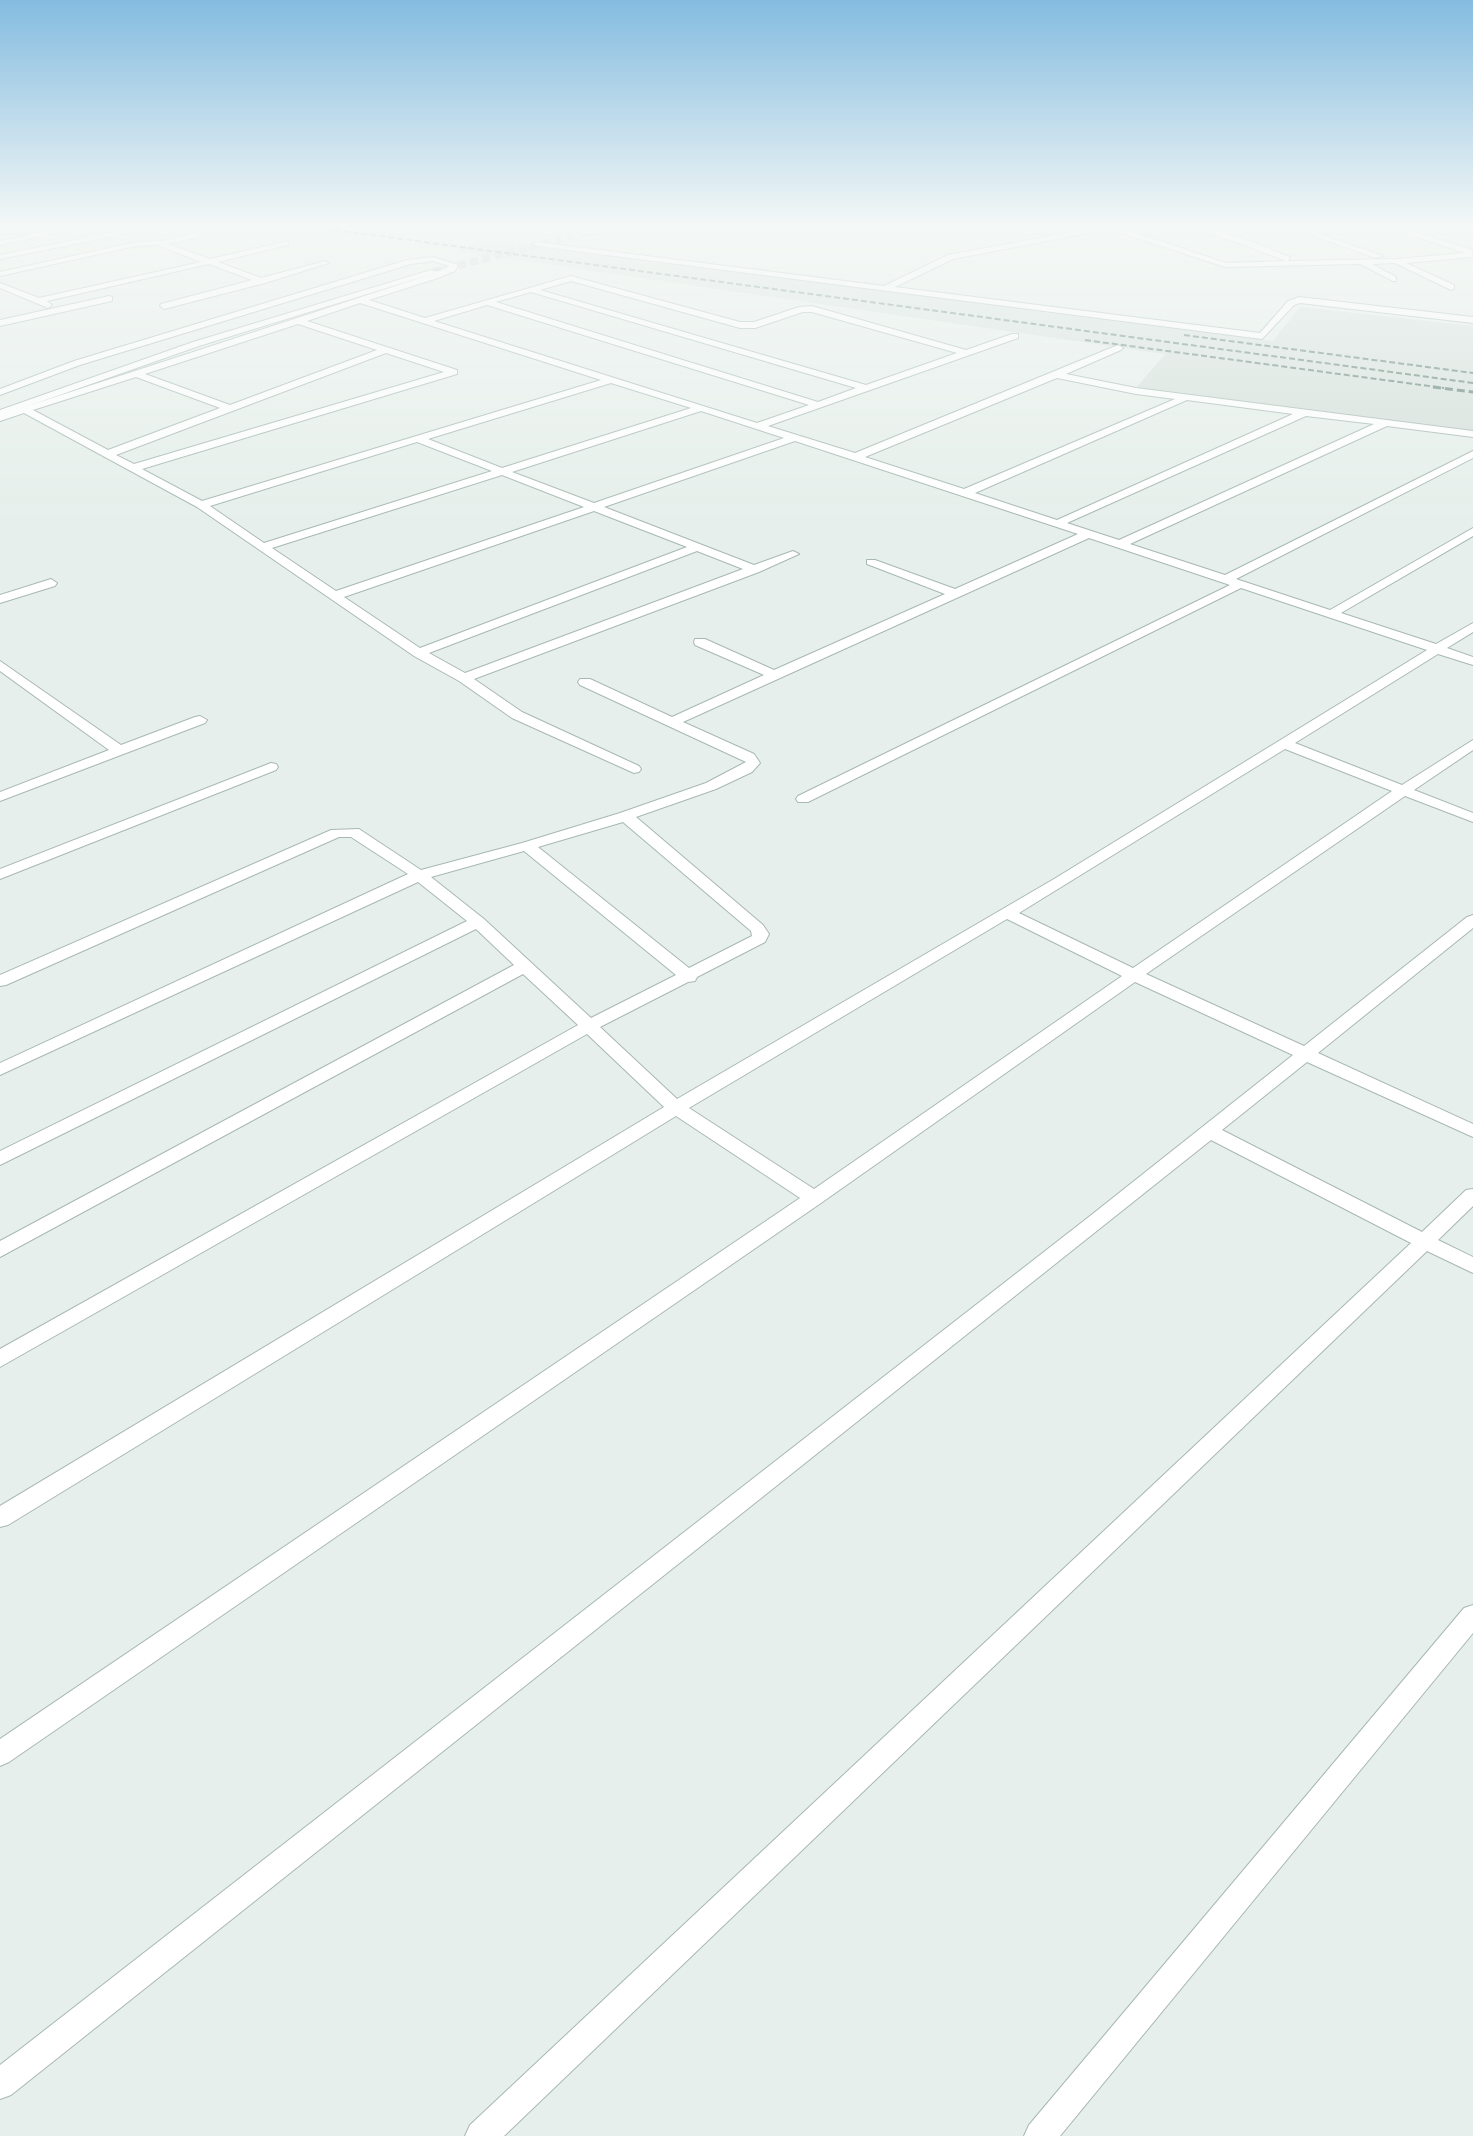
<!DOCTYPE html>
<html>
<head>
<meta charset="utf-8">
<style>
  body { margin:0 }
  canvas { display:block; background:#e6efeb }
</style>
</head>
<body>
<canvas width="1473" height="2136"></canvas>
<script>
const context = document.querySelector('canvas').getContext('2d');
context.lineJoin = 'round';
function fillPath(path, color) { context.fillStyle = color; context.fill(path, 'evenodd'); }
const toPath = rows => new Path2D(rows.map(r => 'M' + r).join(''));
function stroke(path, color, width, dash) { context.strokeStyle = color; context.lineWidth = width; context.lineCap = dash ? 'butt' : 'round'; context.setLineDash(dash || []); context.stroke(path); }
fillPath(toPath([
  [485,237,1040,312,1273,341,1300,307,1473,326,1473,435,1136,388,1165,354,455,251]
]), '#d4dfda');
stroke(toPath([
  [434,272,605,227]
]), '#bfccc8', 8, [8, 4.5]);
const minor = toPath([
  [17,224,16,226,0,229,0,225,17,224],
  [82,224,89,226,0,245,0,241,82,224],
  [562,224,590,230,647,224,678,224,590,234,563,230,562,224],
  [811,224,821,224,839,234,832,236,811,224],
  [1095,224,1113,225,1226,263,1286,261,1239,243,1178,224,1191,224,1245,239,1290,257,1288,261,1397,259,1465,253,1378,224,1391,224,1472,250,1473,257,1406,263,1454,285,1454,289,1451,290,1395,263,1372,264,1396,277,1396,281,1393,281,1360,264,1225,267,1109,229,953,259,895,287,1260,333,1288,301,1299,297,1473,317,1473,323,1300,303,1294,305,1262,339,537,246,533,244,537,242,884,286,948,255,1100,227,1095,224],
  [1279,224,1291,224,1383,256,1376,258,1279,224],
  [122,230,126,232,125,234,0,259,0,255,122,230],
  [199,232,202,232,202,236,168,244,210,259,288,241,288,245,218,262,261,278,325,261,329,263,265,283,164,309,160,306,161,304,252,280,209,264,47,301,52,305,48,308,0,288,0,283,39,298,201,262,157,245,136,246,0,276,0,272,136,242,161,241,199,232],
  [433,257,458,265,455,271,438,278,369,300,425,318,571,276,740,322,754,322,799,307,812,306,966,350,1012,334,1018,334,1018,338,768,426,855,453,1118,345,1123,348,1121,350,1066,374,1136,388,1473,431,1473,437,1387,426,1130,544,1225,575,1473,451,1473,458,1236,579,1330,610,1473,528,1473,536,1341,613,1436,644,1473,623,1473,632,1447,648,1473,657,1473,665,1438,654,1295,743,1402,785,1473,740,1473,750,1414,790,1473,813,1473,822,1405,796,1146,974,1304,1046,1467,917,1473,915,1473,928,1318,1053,1473,1124,1473,1137,1307,1062,1222,1130,1422,1232,1466,1190,1473,1189,1473,1206,1438,1240,1473,1257,1473,1273,1427,1251,504,2136,465,2136,470,2125,1411,1243,1211,1140,11,2095,0,2099,0,2065,1090,1216,1293,1055,1135,982,821,1203,9,1762,0,1766,0,1739,800,1198,676,1116,8,1525,0,1527,0,1506,664,1107,587,1034,0,1367,0,1349,578,1025,523,974,0,1257,0,1241,514,965,476,929,0,1165,0,1151,467,921,418,882,0,1075,0,1063,408,874,351,837,339,837,6,985,0,986,0,975,331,830,359,829,421,870,522,843,620,813,706,783,746,762,580,685,578,682,580,679,590,679,672,717,764,675,695,645,694,642,695,639,705,639,774,670,945,594,867,564,867,560,875,560,955,589,1078,534,795,441,604,507,754,565,793,551,799,554,759,572,474,679,522,712,639,766,641,769,639,772,634,773,512,718,459,681,414,656,197,507,24,413,0,421,0,415,432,274,449,266,433,261,411,264,80,365,0,395,0,389,74,361,407,260,433,257],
  [571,281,740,328,755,328,803,312,812,312,957,353,866,385,540,290,571,281],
  [531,292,856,388,818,402,496,302,531,292],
  [360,303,601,380,202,501,142,469,457,374,457,370,307,321,360,303],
  [487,305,809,405,757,423,434,321,487,305],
  [298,324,377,350,230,405,145,374,298,324],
  [386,353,444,372,134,464,116,455,386,353],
  [136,377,220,408,108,450,33,410,136,377],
  [1057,378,1136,394,1175,399,964,489,865,457,1057,378],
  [611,383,691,408,502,468,428,439,611,383],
  [1187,400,1293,414,1057,520,975,493,1187,400],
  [701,411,784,438,594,503,512,472,701,411],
  [1306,416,1374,424,1119,540,1067,523,1306,416],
  [417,442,492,471,264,543,210,506,417,442],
  [502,475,584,507,336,591,272,548,502,475],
  [594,511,687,547,420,648,344,597,594,511],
  [1089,538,1230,585,798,796,796,799,798,802,808,802,1241,588,1427,650,1054,879,677,1099,600,1027,688,982,695,981,697,977,765,942,769,934,763,925,636,817,716,789,752,772,760,763,754,754,683,722,1089,538],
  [697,551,743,569,465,673,429,653,697,551],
  [1285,749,1392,791,1133,968,1019,913,1285,749],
  [623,822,751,931,752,936,689,968,538,847,623,822],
  [524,851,676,975,591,1018,484,919,431,877,524,851],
  [1007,919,1122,976,814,1189,689,1108,1007,919],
  [109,296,112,297,112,301,0,326,0,320,109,296],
  [51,579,57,583,55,586,0,603,0,595,51,579],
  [0,661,121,745,195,717,200,716,207,720,205,723,0,801,0,792,109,750,0,671,0,661],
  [271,763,276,764,278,767,276,770,0,879,0,869,271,763],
  [1473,1605,1473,1633,1060,2136,1024,2136,1029,2125,1464,1608,1473,1605]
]);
const tertiary = toPath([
  [636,224,605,229,601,227,609,224,636,224],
  [431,270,438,272,199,346,0,416,0,410,193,342,431,270]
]);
stroke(minor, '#a8b8b2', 2);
stroke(tertiary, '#a8b8b2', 2);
fillPath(minor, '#fff');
fillPath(tertiary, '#fff');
stroke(toPath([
  [290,224,1473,383],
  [1184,335,1473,373],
  [1085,340,1444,388]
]), '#5f7d75', 2, [6, 3]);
stroke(toPath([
  [1433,387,1473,392]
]), '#5f7d75', 3, [8, 4]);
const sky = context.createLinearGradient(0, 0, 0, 523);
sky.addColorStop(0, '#84bce0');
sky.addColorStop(0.43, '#f4f8f6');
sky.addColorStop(1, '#f4f8f600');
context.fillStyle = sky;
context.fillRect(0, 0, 1473, 523);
</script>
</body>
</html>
